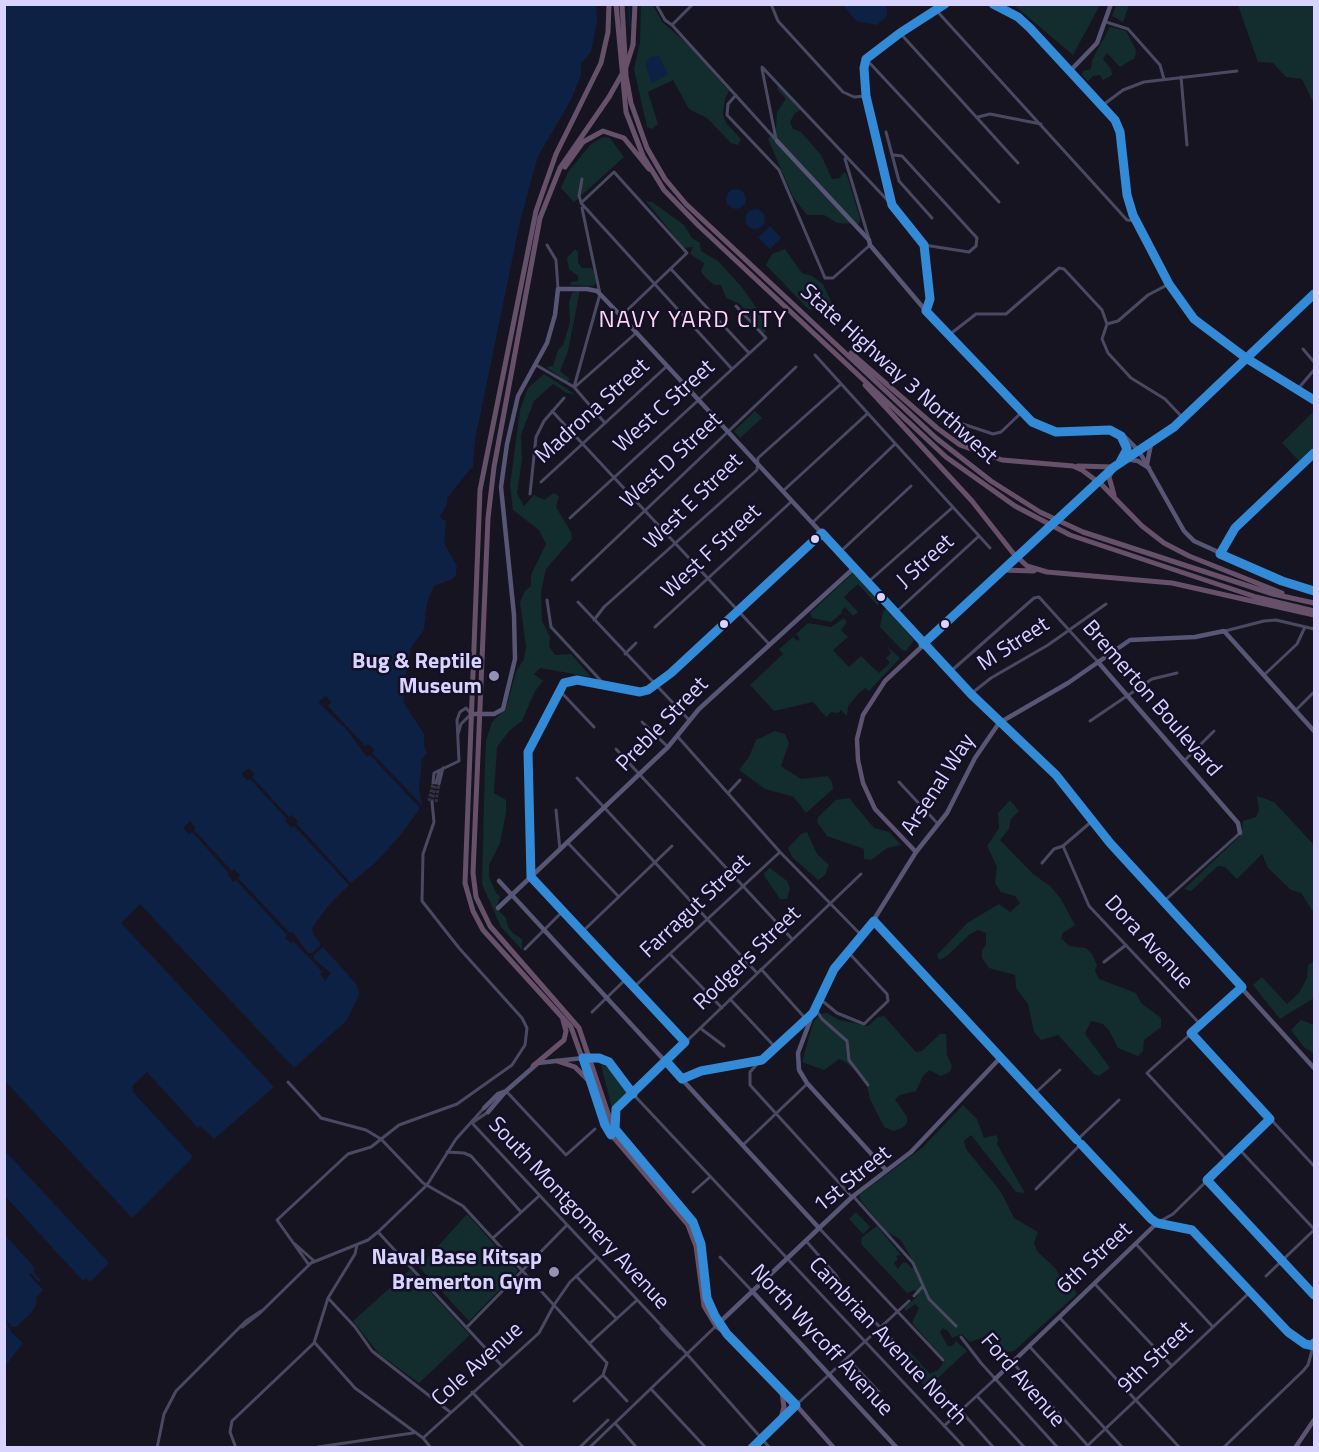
<!DOCTYPE html>
<html>
<head>
<meta charset="utf-8">
<style>
  body { margin:0 }
  #map { position:relative; width:1319px; height:1452px; overflow:hidden; background:#161421; font-family:"Titillium Web",sans-serif }
  canvas { display:block }
  .frame { position:absolute; inset:0; border:6px solid #d9d4ff; pointer-events:none }
</style>
</head>
<body>
<div id="map">
<canvas width="1319" height="1452"></canvas>
<div class="frame"></div>
</div>
<script>
const context = document.querySelector('canvas').getContext('2d');
context.lineJoin = 'round';
function fillPath(path, color) { context.fillStyle = color; context.fill(path, 'evenodd'); }
const toPath = rows => new Path2D(rows.map(r => 'M' + r).join(''));
function stroke(path, color, width, dash) { context.strokeStyle = color; context.lineWidth = width; context.lineCap = dash ? 'butt' : 'round'; context.setLineDash(dash || []); context.stroke(path); }
function drawText(font, color, halo, rows, align = 'center') {
  context.font = font + ' "Titillium Web",sans-serif'; context.lineWidth = 5; context.setLineDash([]); context.textBaseline = 'middle'; context.strokeStyle = halo; context.fillStyle = color; for (const [text, x, y, turn = 0] of rows) {
    context.save(); context.translate(x, y); context.rotate((+turn || 0) * Math.PI / 180); context.textAlign = isNaN(turn) ? turn : align; if (halo) context.strokeText(text, 0, 0); context.fillText(text, 0, 0); context.restore();
  }
}
fillPath(toPath([
  [641,5,653,5,662,22,689,45,729,91,725,99,723,114,726,123,741,139,738,145,731,143,707,118,689,109,673,80,648,92,658,124,652,129,647,127,634,69,640,42],
  [1014,5,1100,5,1073,55],
  [1116,5,1129,5,1123,22,1112,16],
  [1238,5,1314,5,1314,104,1302,79,1286,77,1273,63,1258,62],
  [1110,27,1126,31,1136,50,1135,58,1120,67,1107,53,1103,59,1111,69,1112,75,1103,80,1100,75,1093,76,1088,81,1082,75,1083,71,1091,69,1092,60],
  [779,84,801,110,795,113,790,122,793,129,801,132,821,155,832,179,840,178,844,172,847,175,860,218,859,224,837,223,824,215,807,215,793,197,768,139,776,128,777,112,786,99,778,90,777,86],
  [603,137,610,138,624,157,574,202,561,188,568,172,591,144],
  [646,201,652,202,684,225,692,238,700,243,701,251,718,261,741,286,760,313,766,332,763,333,740,304,726,298,721,285,714,285,705,277,701,272,704,263,690,254,693,247,684,248],
  [575,249,578,252,578,262,582,268,591,268,594,272,596,283,593,286,570,285,571,282,578,281,578,276,569,269,567,258],
  [785,249,802,273,812,276,823,284,834,308,827,314,817,306,811,310,806,307,766,265,772,254],
  [580,290,568,351,560,371,570,379,567,382,546,367,553,366,558,350,563,345,570,322,569,302,572,293],
  [544,374,575,394,567,393,553,384,534,401,521,435,522,459,517,493,524,506,534,495,544,500,554,493,559,496,556,507,571,532,572,539,546,569,541,592,542,621,550,637,549,646,555,655,571,654,591,677,540,668,534,674,543,681,535,691,522,721,510,730,497,747,494,793,506,800,506,813,500,843,489,865,489,877,496,893,500,896,496,908,506,918,508,927,513,933,522,939,522,950,501,927,482,884,485,765,486,741,492,722,506,708,516,672,524,659,526,646,520,602,525,591,531,586,531,575,546,544,539,530,513,510,510,485,520,410,528,388],
  [755,411,762,418,740,438,734,431],
  [1314,411,1314,447,1299,461,1282,443],
  [853,573,879,601,878,606,858,584,844,597,858,612,853,616,845,607,841,611,842,613,831,622,812,618,810,613],
  [886,609,914,640,906,651,902,650,880,627,883,611],
  [844,618,847,622,841,630,848,637,833,650,849,667,861,656,879,673,890,663,886,658,891,653,887,646,900,658,869,691,865,688,859,693,848,706,847,716,841,710,838,713,831,712,826,717,813,702,774,711,750,685,783,654,779,649,793,637,797,641,800,639,796,634,808,623,831,627],
  [775,731,785,734,789,743,781,766,801,779,828,776,832,782,833,789,806,813,794,797,765,789,739,770,749,757,756,740],
  [1257,796,1274,802,1314,845,1314,913,1301,893,1291,890,1268,868,1262,854,1237,879,1225,867,1218,866,1191,891,1184,889,1241,835,1243,821,1256,817,1259,810],
  [849,798,874,828,889,832,901,845,887,848,871,860,864,859,864,849,827,836,817,822,818,817,836,800],
  [1010,800,1019,811,1011,819,1009,829,1000,840,1033,874,1050,886,1061,899,1075,925,1063,933,1061,938,1069,946,1086,948,1092,954,1097,965,1095,971,1099,979,1136,993,1141,1003,1161,1018,1161,1027,1144,1040,1143,1051,1138,1056,1118,1048,1109,1030,1103,1024,1091,1021,1085,1034,1110,1068,1099,1076,1094,1074,1058,1035,1041,1040,1034,1032,1028,1004,1016,988,1015,975,989,968,982,958,982,950,986,944,986,933,978,930,970,934,947,956,939,960,937,955,967,923,999,904,1010,912,1020,903,1015,896,1001,892,995,883,997,867,987,846,999,828,998,813],
  [807,832,817,854,829,865,825,875,818,880,792,857,788,848,801,834],
  [770,868,787,881,790,888,787,899,780,899,765,877,764,873],
  [1314,961,1314,998,1280,1019,1253,985,1262,977,1287,1004,1299,993,1307,978,1308,965],
  [827,1013,839,1020,868,1026,878,1017,884,1016,916,1052,922,1051,940,1034,946,1034,947,1055,952,1066,950,1072,941,1076,929,1070,923,1076,916,1091,900,1095,895,1099,907,1117,907,1123,902,1128,893,1131,884,1127,870,1099,865,1078,844,1061,839,1059,824,1070,802,1062,813,1023,820,1014],
  [1301,1020,1314,1025,1314,1054,1304,1047,1291,1030],
  [601,1065,607,1067,629,1093,613,1112],
  [963,1105,977,1119,984,1138,996,1135,998,1138,997,1144,1025,1193,1016,1192,971,1135,964,1141,966,1149,1001,1192,1014,1218,1038,1232,1034,1243,1037,1251,1056,1269,1067,1289,1074,1289,1077,1294,1014,1351,1006,1352,987,1336,970,1342,962,1334,952,1338,948,1331,943,1328,940,1332,948,1346,952,1346,956,1341,967,1351,938,1378,948,1394,936,1391,931,1381,923,1385,921,1380,924,1375,920,1371,914,1372,911,1369,915,1364,912,1360,902,1359,896,1350,898,1348,904,1353,910,1352,930,1374,938,1370,945,1360,912,1323,919,1308,915,1304,906,1311,904,1308,918,1296,915,1290,907,1293,861,1244,862,1237,877,1226,901,1255,896,1256,898,1259,894,1263,898,1269,903,1262,907,1263,911,1268,916,1266,900,1239,887,1232,861,1201,859,1195,922,1148],
  [856,1212,870,1227,863,1234,849,1219],
  [467,1214,518,1271,469,1321,419,1267],
  [410,1270,470,1335,419,1383,379,1354,353,1321]
]), '#132c2d');
fillPath(toPath([
  [5,5,599,5,598,32,588,70,534,172,521,218,475,441,473,468,456,488,440,517,446,521,444,543,457,566,456,576,445,585,433,620,417,646,409,702,430,738,422,804,429,812,316,930,365,990,348,1020,352,1024,130,1232,124,1226,117,1233,5,1113],
  [843,5,886,5,887,16,877,25,856,21],
  [659,56,668,74,652,83,645,64,650,57],
  '726 199a10 10 0 1 1 20 0a10 10 0 1 1-20 0Z',
  '745 219a10 10 0 1 1 20 0a10 10 0 1 1-20 0Z',
  [770,226,781,238,770,249,758,237],
  [5,1151,109,1263,90,1282,86,1278,83,1281,5,1196],
  [5,1210,66,1275,43,1297,26,1333,31,1345,5,1373]
]), '#0d2144');
fillPath(toPath([
  [596,5,601,5,600,27,593,59,589,63,589,72,542,160,528,197,475,469,473,467,475,441,521,218,538,156,571,100,581,75,581,64,591,52,597,21],
  [471,468,473,469,455,493,444,516,448,520,443,520,440,517,447,505,447,498],
  [458,564,457,580,446,588,440,603,435,637,419,650,411,700,431,730,430,766,423,803,430,815,426,816,416,837,348,899,320,930,368,989,367,1005,349,1021,352,1024,130,1232,124,1226,117,1233,5,1113,5,1081,132,1218,193,1157,132,1091,134,1089,132,1086,147,1072,198,1128,201,1126,214,1139,274,1087,121,923,140,904,294,1068,347,1020,359,995,357,985,323,947,314,955,314,959,331,973,325,981,320,974,322,972,313,962,294,942,291,943,285,938,287,935,236,880,233,882,228,875,229,873,192,832,189,834,183,828,190,821,196,828,194,830,232,871,234,869,240,875,238,878,290,933,293,932,308,953,312,953,321,944,314,936,312,928,328,906,349,885,294,826,291,828,285,821,287,819,250,779,247,780,241,774,249,768,254,774,252,777,289,817,292,815,298,821,296,823,351,883,378,860,403,832,420,808,370,755,367,757,347,730,318,702,326,696,331,702,328,706,365,746,368,744,375,750,372,753,422,805,419,789,422,759,427,753,424,746,424,734,404,703,403,688,411,647,424,630,427,603,434,586,455,578],
  [5,1210,66,1275,46,1299,42,1312,30,1332,32,1348,5,1376,5,1366,23,1343,11,1332,5,1319,12,1327,16,1327,31,1313,36,1305,36,1298,43,1290,29,1275,31,1273,39,1282,41,1281,33,1271,35,1268,5,1235],
  [5,1426,19,1441,23,1448,14,1447,5,1435]
]), '#161421');
stroke(toPath([
  [629,4,630,26]
]), '#0d2144', 1.5);
stroke(toPath([
  [429,801,433,783],
  [432,802,436,783],
  [436,802,439,784]
]), '#333142', 3, [3, 1.5]);
stroke(toPath([
  [656,4,665,20,672,25,777,141],
  [771,4,778,21,843,92,854,97,866,96],
  [936,10,1127,220,1136,221],
  [1106,22,1128,29,1160,65,1164,79],
  [672,25,693,4],
  [900,33,1018,163],
  [866,59,999,202],
  [762,67,890,203],
  [762,69,776,139],
  [1181,77,1187,145],
  [736,95,728,104,727,115,779,170,825,278,833,278,870,245],
  [1103,105,1123,90,1144,82,1237,71],
  [978,117,990,114,1041,124],
  [886,132,899,181,932,218],
  [894,155,902,156,977,238,976,246,969,252,924,245],
  [845,159,869,239],
  [581,202,579,196,582,179],
  [581,203,614,172,687,253,621,316],
  [581,203,732,369],
  [547,245,556,260,558,289],
  [671,269,749,353],
  [1169,284,1148,295,1118,321,1107,324,1102,339,1108,353,1131,378,1165,399,1183,418],
  [949,335,976,314,1006,314,1059,268,1064,269,1102,310,1107,324],
  [1303,349,1314,362],
  [815,355,990,548],
  [536,365,574,387,605,423],
  [576,386,636,333],
  [574,387,600,294,582,208],
  [1297,390,1314,370],
  [552,411,770,645],
  [960,423,993,434,1001,432,1021,413],
  [541,482,667,366],
  [783,491,867,414],
  [530,494,536,437,544,421,564,398],
  [570,518,766,338,736,306],
  [812,523,895,444],
  [840,552,911,486],
  [572,580,796,367],
  [867,583,953,507],
  [547,600,551,627,604,684],
  [578,602,690,721],
  [895,613,979,536],
  [594,620,604,607,757,470,758,458,841,384],
  [655,627,792,501],
  [1225,631,1264,621,1276,620,1314,629],
  [625,654,636,643],
  [950,672,1034,598,1039,597,1098,662],
  [1264,675,1297,644,1305,627],
  [559,690,594,727],
  [972,693,991,678,1048,645,1106,604],
  [1296,710,1314,692],
  [1090,721,1152,679,1177,673],
  [642,722,668,747],
  [678,737,780,852,863,937],
  [616,749,792,939],
  [1184,761,1214,731],
  [577,778,757,973],
  [899,782,938,824],
  [433,783,434,773,459,761,457,720,460,712,466,708,471,714,461,724,458,734],
  [436,783,439,772],
  [439,784,443,768],
  [728,793,740,780],
  [556,810,560,850],
  [567,842,619,897],
  [1063,846,1089,906,1201,1025],
  [1042,863,1054,849,1063,846,1091,822],
  [1163,902,1240,833],
  [582,932,672,846],
  [525,949,563,911],
  [670,954,722,1008],
  [1104,962,1126,945],
  [761,969,805,1018],
  [635,986,780,852],
  [730,999,775,1047],
  [820,999,837,1013,864,1024,888,1001,887,994,849,953],
  [815,1008,822,1019,847,1041,849,1060,868,1085],
  [592,1012,627,978],
  [700,1028,724,1046],
  [1191,1033,1314,1166],
  [685,1042,531,877,528,752,564,683,577,680,640,692,648,690,671,673,822,533],
  [761,1060,750,1072,750,1085,852,1197],
  [666,1061,861,874],
  [288,1082,321,1118,366,1130,381,1139,423,1183,463,1206,607,1363,603,1375,627,1401],
  [506,1091,566,1155,595,1129],
  [633,1094,965,1448],
  [1034,1094,1060,1070],
  [472,1123,671,1336,770,1448],
  [472,1123,488,1112],
  [1077,1140,1119,1100],
  [743,1145,807,1084],
  [1240,1150,1314,1229],
  [447,1152,464,1153,471,1156,521,1212],
  [1228,1161,1147,1073,1242,988],
  [1207,1180,1314,1295],
  [1036,1189,1081,1144],
  [693,1192,710,1177],
  [853,1196,913,1263,929,1299,956,1326],
  [1157,1223,1173,1214,1270,1119],
  [819,1228,943,1360],
  [378,1232,502,1366],
  [493,1238,539,1196],
  [806,1241,836,1275,845,1291,903,1351],
  [295,1244,314,1261],
  [1136,1244,1213,1327],
  [720,1257,752,1291],
  [309,1265,277,1220,348,1154,371,1147,399,1125,457,1104,512,1065,525,1045,527,1028,522,1018,459,948,422,901,423,854,434,822,432,802],
  [576,1276,616,1318],
  [1266,1276,1314,1230],
  [1094,1283,1171,1365],
  [914,1296,923,1286],
  [328,1298,355,1327,372,1351,450,1412],
  [1060,1318,1180,1448],
  [468,1326,566,1226],
  [242,1327,260,1313,311,1263,368,1240,378,1232,427,1185,456,1139,484,1108],
  [661,1328,680,1348],
  [961,1337,981,1363,1058,1448],
  [315,1343,355,1388,423,1438,431,1448],
  [590,1343,636,1301],
  [1029,1346,1123,1448],
  [847,1358,879,1392],
  [1013,1363,1090,1448],
  [652,1390,706,1448],
  [472,1392,524,1448],
  [977,1396,1025,1448],
  [574,1401,603,1375],
  [796,1405,909,1301],
  [961,1411,994,1448],
  [615,1423,637,1448],
  [944,1426,995,1379],
  [423,1438,539,1333,554,1305,570,1282,596,1258],
  [318,1447,413,1433],
  [157,1448,164,1414,176,1391,246,1321,261,1311],
  [236,1448,230,1432,232,1421,314,1343,328,1298,355,1254,357,1245],
  [579,1448,608,1420],
  [589,1448,716,1326],
  [1085,1448,1249,1293],
  [1223,1448,1303,1371,1308,1365,1314,1343]
]), '#4a4962', 3);
stroke(toPath([
  [992,4,1018,17,1030,28,1115,120,1120,132,1127,195,1133,215,1169,284,1194,319,1246,358,1314,400],
  [1071,70,1097,43,1111,4],
  [777,141,869,240,870,245,926,311,1021,413,1043,429,1056,432,1110,430,1123,435,1139,451,1184,531,1194,541,1282,581,1314,591],
  [926,311,930,299,924,245,892,205,866,96,864,68,866,59,900,33,946,4],
  [1246,358,1314,294],
  [1220,554,1235,528,1314,453],
  [1098,662,1238,823,1240,833],
  [471,714,494,714,503,709,515,659,514,615,501,487,507,444,518,396,547,343,555,315,558,289,587,289,597,291,621,316,950,672,1056,775,1110,843,1314,1068],
  [499,881,819,1228],
  [498,908,668,747,699,709,854,568],
  [874,921,1151,1219,1157,1223,1192,1230,1288,1332,1305,1344,1314,1346],
  [682,1079,701,1071,762,1060,812,1014],
  [484,1108,498,1094,506,1091],
  [488,1112,506,1091,538,1063,583,1058,605,1059,633,1094,666,1061],
  [886,1170,807,1083,799,1070,798,1053,813,1013,834,969,863,937,916,852,947,813,975,758,999,723,1068,683,1130,640,1195,637,1224,631,1314,731],
  [752,1291,897,1448],
  [720,1322,852,1197,911,1152,1001,1057],
  [995,1379,1157,1223]
]), '#575674', 4.5);
stroke(toPath([
  [1110,430,1126,442,1127,449,1121,461],
  [1126,459,1138,461,1149,468],
  [1147,464,1151,444],
  [1068,510,1114,467,1174,427,1246,358],
  [916,852,875,809,863,783,858,760,857,739,863,715,885,681,1040,536],
  [796,1405,834,1448],
  [1295,1448,1314,1420]
]), '#5e5373', 4.5);
stroke(toPath([
  [609,4,608,32,601,63,556,154,536,211,480,490,465,883,473,911,483,930,571,1027,608,1131,688,1225,696,1246,704,1306,716,1326,727,1334],
  [616,4,626,112,643,156,664,190,699,226,946,457,1015,506,1070,535,1256,597,1314,611],
  [622,4,626,76,631,103,647,148,665,179,686,204,936,438,991,481,1040,512,1083,532,1273,594,1314,603],
  [633,45,635,4],
  [609,97,560,168,540,218,494,467,488,518,473,873,476,897,490,926,579,1028,612,1125,693,1222,701,1244,707,1298,715,1316,727,1334,796,1405,751,1448],
  [565,167,583,142,603,131,624,138,649,169],
  [851,353,937,428,960,445,1002,460,1073,466,1082,470,1102,485,1142,526,1164,543,1189,556,1282,593],
  [865,385,972,501,1013,553,1027,566,1047,572,1172,583,1314,615],
  [1078,466,1114,467,1109,477,1114,495],
  [1003,570,1034,571],
  [557,1061,575,1067,588,1080],
  [533,1066,564,1040,566,1031,563,1020],
  [615,1128,616,1109,633,1094],
  [781,1418,784,1407,782,1393]
]), '#67516a', 5);
stroke(toPath([
  [1040,536,1068,510]
]), '#5e5373', 4.5);
stroke(toPath([
  [609,97,626,67,633,45]
]), '#67516a', 5);
stroke(toPath([
  [945,4,900,33,866,59,864,68,866,96,892,205,924,245,930,299,926,311,1032,422,1056,432,1110,430,1121,436,1127,449,1119,464],
  [993,4,1018,17,1030,28,1115,120,1120,132,1127,195,1133,215,1169,284,1194,319,1246,358,1314,400],
  [1314,453,1235,528,1220,554,1282,581,1314,591],
  [923,644,1114,467,1174,427,1314,294],
  [666,1061,682,1079,701,1071,762,1060,813,1013,834,969,874,921,1077,1140],
  [611,1135,605,1125,583,1058,599,1058,609,1062,633,1094],
  [1081,1144,1151,1219,1157,1223,1192,1230,1288,1332,1305,1344,1314,1346,1314,1343],
  [752,1448,796,1405,727,1334,715,1316,707,1298,701,1244,693,1222,615,1129,616,1109,685,1042,531,877,528,752,564,683,577,680,640,692,648,690,671,673,822,533,971,694,1056,775,1110,843,1242,987,1191,1033,1270,1119,1207,1180,1314,1295]
]), '#338bd7', 9);
for (const [x, y, r, color] of [
  [815,539,5,"#d9d4ff"],
  [881,597,5,"#d9d4ff"],
  [724,624,5,"#d9d4ff"],
  [945,624,5,"#d9d4ff"],
  [494,676,6,"#9591b1"],
  [554,1272,6,"#9591b1"]
]) { const dot = new Path2D(); dot.arc(x, y, r, 0, 2 * Math.PI); context.fillStyle = color; context.fill(dot); stroke(dot, '#130f26', 2); }
drawText('22px', '#d9d4ff', '#130f26', [
  ["State Highway 3 Northwest",898,375,42],
  ["West C Street",665,407,-42],
  ["Madrona Street",593,412,-42],
  ["West D Street",672,461,-43],
  ["West E Street",694,502,-44],
  ["West F Street",712,552,-43],
  ["J Street",926,562,-42],
  ["M Street",1014,645,-33],
  ["Bremerton Boulevard",1151,699,49],
  ["Preble Street",663,725,-46],
  ["Arsenal Way",939,785,-57],
  ["Farragut Street",696,907,-43],
  ["Dora Avenue",1148,943,47],
  ["Rodgers Street",748,959,-44],
  ["1st Street",853,1180,-39],
  ["South Montgomery Avenue",578,1214,47],
  ["6th Street",1095,1259,-43],
  ["North Wycoff Avenue",821,1341,47],
  ["Cambrian Avenue North",887,1342,47],
  ["9th Street",1156,1358,-43],
  ["Cole Avenue",478,1365,-42],
  ["Ford Avenue",1022,1381,49]
]);
drawText('bold 22px', '#d9d4ff', '#130f26', [
  ["Bug & Reptile",482,663],
  ["Museum",482,688],
  ["Naval Base Kitsap",542,1259],
  ["Bremerton Gym",542,1284]
], 'right');
context.letterSpacing = '1.5px';
drawText('24px', '#ffd6f0', '#130f26', [
  ["NAVY YARD CITY",693,321]
]);
context.letterSpacing = '0px';
</script>
</body>
</html>
